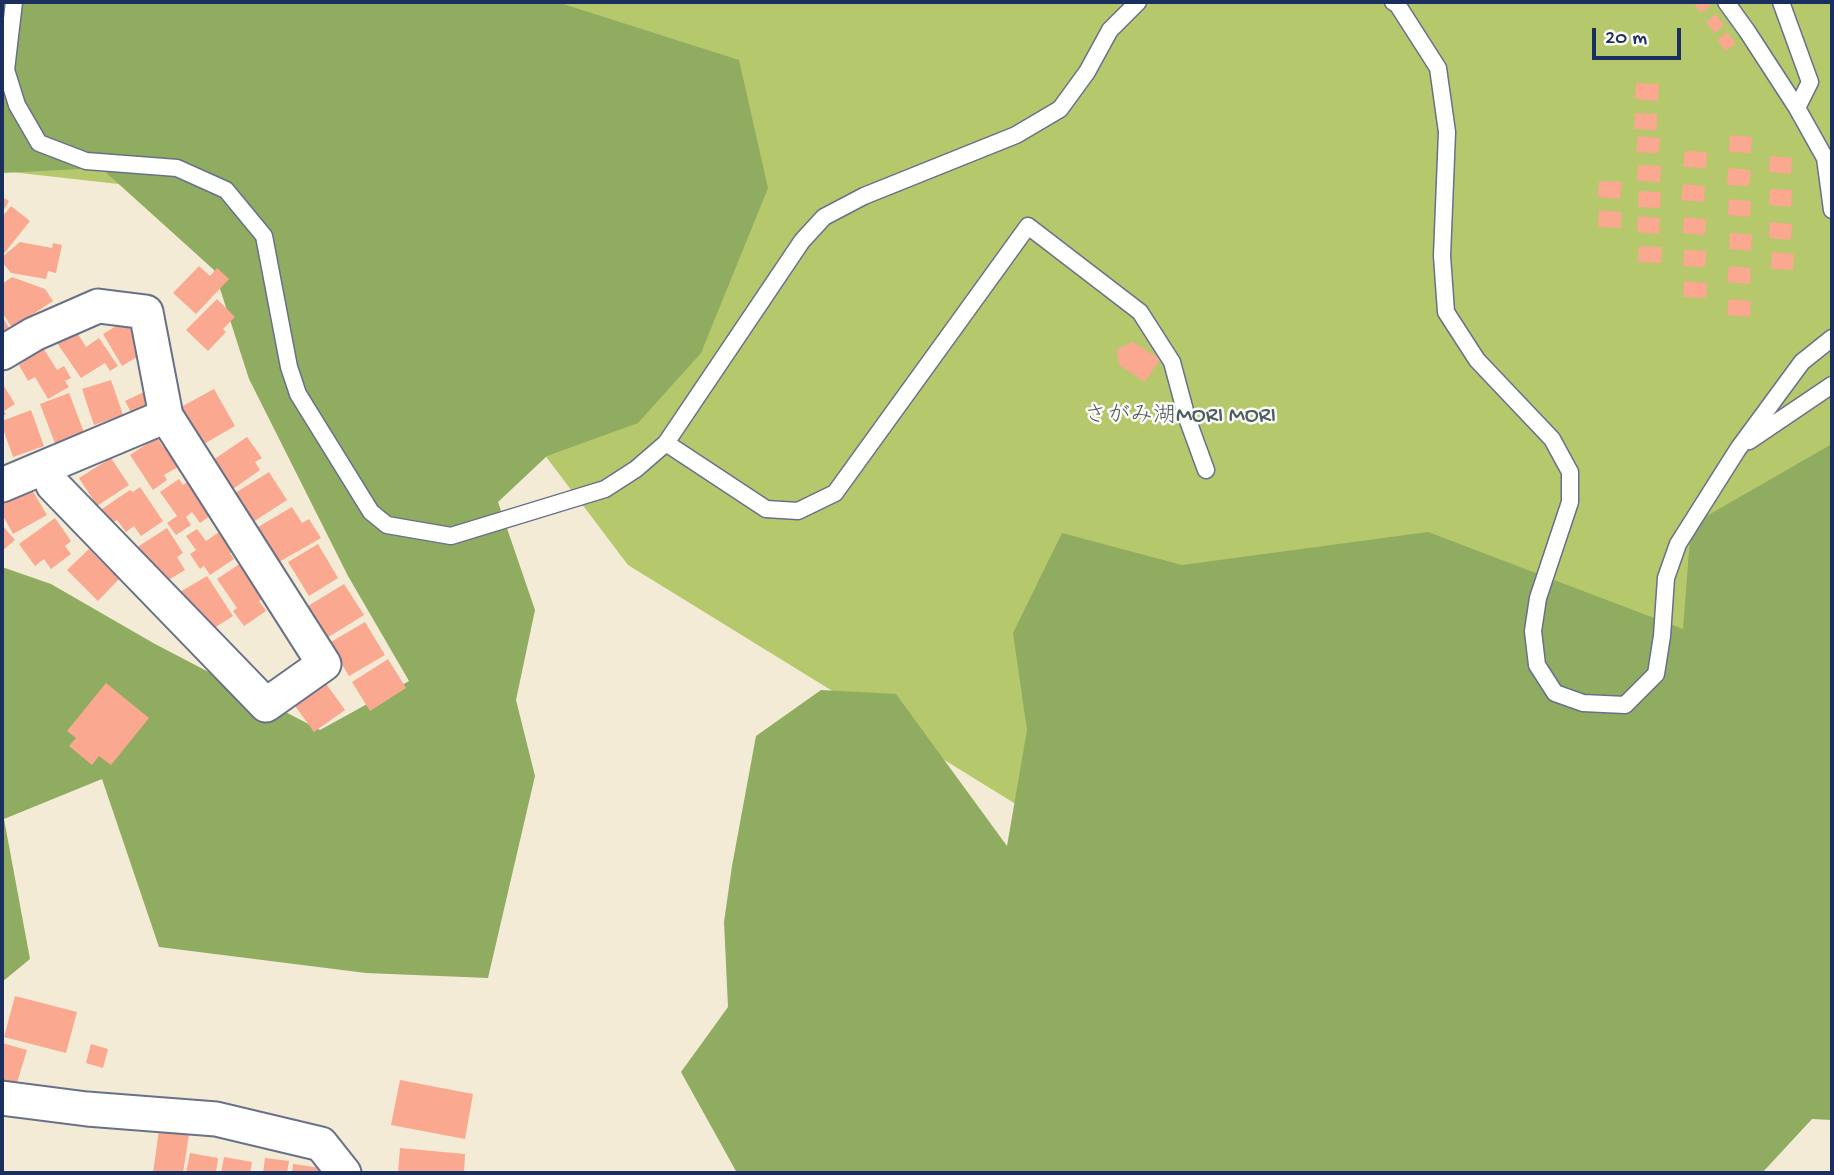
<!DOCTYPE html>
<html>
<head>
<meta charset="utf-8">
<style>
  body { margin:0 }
  #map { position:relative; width:1834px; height:1175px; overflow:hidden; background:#f4ebd6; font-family:"Gochi Hand",sans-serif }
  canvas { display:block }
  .frame { position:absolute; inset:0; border:4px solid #1b2f5e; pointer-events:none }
  .scale { position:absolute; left:1592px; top:28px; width:89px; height:32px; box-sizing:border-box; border:4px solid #1b2f5e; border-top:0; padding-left:9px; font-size:21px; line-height:24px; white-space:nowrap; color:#1b2f5e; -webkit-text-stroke:5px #fdfcf7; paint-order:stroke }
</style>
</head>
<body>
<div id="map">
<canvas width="1834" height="1175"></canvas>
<div class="frame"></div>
<div class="scale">20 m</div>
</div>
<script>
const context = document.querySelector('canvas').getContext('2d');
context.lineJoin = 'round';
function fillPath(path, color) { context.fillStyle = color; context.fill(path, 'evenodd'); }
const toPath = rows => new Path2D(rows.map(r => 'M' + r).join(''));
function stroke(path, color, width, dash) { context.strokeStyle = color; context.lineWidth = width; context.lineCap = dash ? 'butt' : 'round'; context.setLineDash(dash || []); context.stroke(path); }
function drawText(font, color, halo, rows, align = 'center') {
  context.font = font + ' "Gochi Hand","Klee One",sans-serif'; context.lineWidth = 5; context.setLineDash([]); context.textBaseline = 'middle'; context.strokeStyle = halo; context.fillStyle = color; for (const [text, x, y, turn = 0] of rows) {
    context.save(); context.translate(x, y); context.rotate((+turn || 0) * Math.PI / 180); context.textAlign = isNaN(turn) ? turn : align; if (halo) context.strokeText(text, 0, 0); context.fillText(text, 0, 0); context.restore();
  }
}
fillPath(toPath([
  [2,2,1832,2,1832,773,1079,843,628,565,360,211,2,171]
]), '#b5c86c');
fillPath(toPath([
  [2,2,557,2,739,60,768,188,701,353,638,423,547,456,498,502,535,610,516,700,535,776,488,978,366,973,159,947,102,779,4,819,30,959,2,982,2,567,51,584,155,644,320,730,409,681,348,576,249,379,214,270,101,168,2,173],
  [1832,444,1832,1120,1812,1119,1762,1173,737,1173,681,1072,728,1007,724,922,732,866,756,736,821,690,896,694,1007,846,1027,730,1013,633,1062,533,1182,565,1428,532,1683,629,1691,525]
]), '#90ac60');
fillPath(toPath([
  [1693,2,1708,2,1711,5,1701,13],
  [1716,14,1724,25,1715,33,1706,22],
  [1727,32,1736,43,1726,51,1717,40],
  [1636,83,1659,84,1658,101,1635,99],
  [1635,113,1657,114,1657,130,1634,129],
  [1730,135,1752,137,1751,153,1729,152],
  [1638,136,1660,138,1659,153,1636,152],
  [1685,151,1707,152,1706,168,1683,167],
  [1770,156,1792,158,1791,174,1769,172],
  [1638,165,1661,166,1660,182,1637,181],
  [1728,168,1751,170,1749,186,1727,185],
  [1599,181,1622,182,1620,199,1598,197],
  [1683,184,1705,186,1704,202,1681,200],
  [1770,189,1792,190,1791,207,1769,205],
  [1639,191,1661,192,1660,208,1638,207],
  [2,197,9,201,2,213],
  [1729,199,1751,201,1750,217,1728,215],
  [11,206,30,221,2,256,2,217],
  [1599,210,1621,212,1621,228,1598,227],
  [1638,216,1660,218,1659,234,1637,232],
  [1684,217,1706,219,1705,235,1683,233],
  [1770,222,1792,224,1791,240,1769,238],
  [1730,233,1752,234,1751,251,1729,249],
  [20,242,52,248,53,243,62,245,56,273,48,271,46,279,11,273,2,262,2,257],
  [1639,246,1662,247,1661,263,1638,262],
  [1684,250,1707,251,1705,267,1683,266],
  [1772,252,1794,254,1793,270,1771,269],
  [199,266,210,276,217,268,229,279,196,314,173,293],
  [1729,266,1751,268,1750,284,1727,282],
  [12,277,45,289,53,301,12,328,2,312,2,284],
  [1684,281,1707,283,1706,298,1683,297],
  [217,299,235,317,223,329,226,332,208,351,186,330],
  [1729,299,1751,301,1750,317,1727,315],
  [2,316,11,331,2,337],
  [128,319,147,351,122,366,103,334],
  [76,331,86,347,99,338,118,366,110,371,105,363,81,378,57,343],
  [1133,342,1160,359,1145,382,1119,365,1117,349],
  [42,346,57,370,64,366,71,378,65,381,69,387,48,399,35,377,28,381,19,365,25,361,22,357],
  [111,380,123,415,94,425,82,389],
  [2,383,15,404,4,411,6,414,2,417],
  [214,389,235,426,202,445,181,407],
  [146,391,155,409,134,418,125,401],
  [69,393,85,435,56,446,40,404],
  [31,410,44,446,13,457,2,426,2,421],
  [157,437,163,447,170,442,179,455,173,459,178,467,164,475,167,480,153,490,130,455],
  [247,437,262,458,255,462,260,470,233,489,213,460],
  [111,458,129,485,97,506,79,478],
  [269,472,287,500,253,522,235,493],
  [179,479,183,485,190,480,213,514,200,523,192,512,186,517,191,525,176,535,167,523,177,516,160,492],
  [140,487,163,521,141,536,134,526,126,532,117,520,109,525,99,511,130,490,133,492],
  [32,490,47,515,13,534,2,514,2,501],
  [292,507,302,523,309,519,321,538,279,562,258,527],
  [55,518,71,541,65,546,71,554,51,569,44,559,35,566,19,544],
  [2,525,15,540,2,551],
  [167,528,183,553,177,557,185,570,160,585,136,548],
  [197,529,206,541,222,530,235,549,230,553,234,559,210,575,204,566,200,569,190,554,196,550,186,536],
  [318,544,338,578,309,596,288,562],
  [89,549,119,579,98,601,67,570],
  [241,563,265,597,259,601,266,611,244,626,233,611,237,608,217,579],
  [207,576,233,616,211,630,198,609,193,612,180,592],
  [344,584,364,615,327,638,308,606],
  [365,622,385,655,349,676,329,643],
  [388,659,406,688,370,711,352,682],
  [324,681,345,710,314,732,293,703],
  [106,683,149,718,111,765,99,756,92,765,69,746,76,738,67,731],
  [15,996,77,1012,66,1053,4,1037],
  [2,1043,27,1050,15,1089,2,1086],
  [91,1044,108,1049,103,1068,86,1063],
  [400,1080,473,1094,465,1139,391,1125],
  [159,1130,189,1134,183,1173,153,1173],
  [400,1148,465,1154,464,1173,398,1173],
  [190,1153,218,1158,216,1173,186,1173],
  [224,1157,252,1162,250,1173,221,1173],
  [265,1158,289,1161,287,1173,263,1173],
  [293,1164,321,1168,320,1173,292,1173]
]), '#faa88f');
const service = toPath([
  [14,2,6,70,17,105,39,143,86,161,177,168,226,190,264,236,289,367,298,394,371,512,387,525,451,536,605,489,636,469,666,443,802,241,824,217,864,196,1016,135,1060,109,1087,72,1110,30,1138,2],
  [1393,2,1397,4,1438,68,1447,132,1442,256,1446,312,1477,360,1552,439,1570,472,1570,502,1538,598,1533,631,1537,665,1555,693,1583,703,1625,705,1656,674,1662,636,1666,578,1678,544,1738,449,1802,362,1832,338],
  [1726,2,1747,31,1797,108,1825,158,1832,210],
  [1781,2,1810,82,1797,108],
  [1749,441,1832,385],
  [666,443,766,509,798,511,835,493,1028,226,1140,312,1172,362,1187,418,1206,470]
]);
const minor = toPath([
  [2,353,34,334,98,306,146,312,166,416,324,664,266,705,53,485,46,467],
  [2,485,166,416],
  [2,1098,87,1109,216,1119,321,1144,344,1173]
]);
stroke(service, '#677188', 19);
stroke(minor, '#677188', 37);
stroke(service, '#fff', 16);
stroke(minor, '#fff', 33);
drawText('23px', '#495d62', '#fdfcf7', [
  ["さがみ湖MORI MORI",1180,417]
]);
</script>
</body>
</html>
